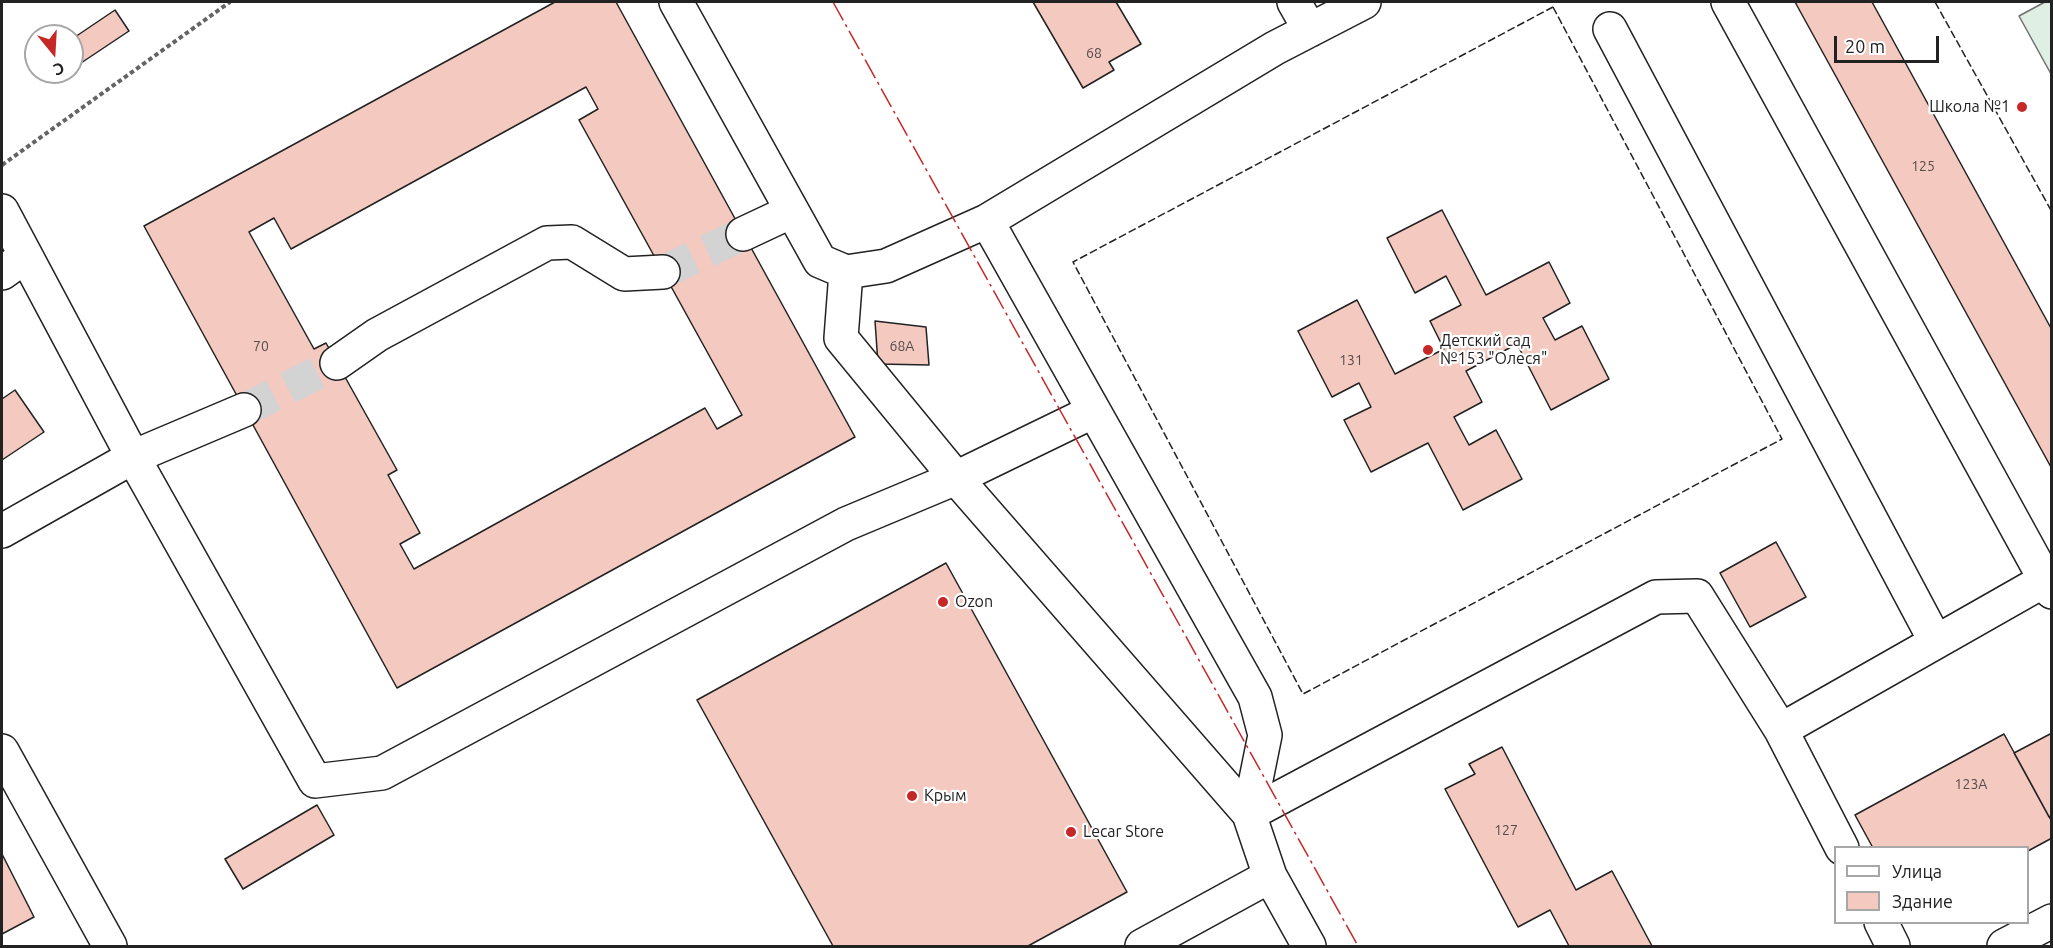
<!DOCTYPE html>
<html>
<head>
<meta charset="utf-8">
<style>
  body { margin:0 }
  #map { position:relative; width:2053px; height:948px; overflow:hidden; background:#fff; font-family:Ubuntu,sans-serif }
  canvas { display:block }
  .frame { position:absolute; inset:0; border:3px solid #222; pointer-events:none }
  .legend { position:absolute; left:1834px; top:846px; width:195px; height:78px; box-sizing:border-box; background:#fff; border:2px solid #a7a7a7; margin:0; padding:8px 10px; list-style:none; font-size:18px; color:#222 }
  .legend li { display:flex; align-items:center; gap:12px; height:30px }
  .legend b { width:30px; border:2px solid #a7a7a7 }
  .north { position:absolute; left:24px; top:24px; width:60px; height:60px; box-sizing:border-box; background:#fff; border:2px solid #a7a7a7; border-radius:50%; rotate:162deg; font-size:16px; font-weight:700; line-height:24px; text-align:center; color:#222 }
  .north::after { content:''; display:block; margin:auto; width:21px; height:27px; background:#c62828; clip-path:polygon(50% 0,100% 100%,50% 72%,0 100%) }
  .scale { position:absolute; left:1834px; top:36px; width:105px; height:27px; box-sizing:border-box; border:3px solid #222; border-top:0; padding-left:8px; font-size:18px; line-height:21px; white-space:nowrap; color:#222; -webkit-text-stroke:4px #fff; paint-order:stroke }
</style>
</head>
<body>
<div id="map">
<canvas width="2053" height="948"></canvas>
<div class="frame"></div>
<ul class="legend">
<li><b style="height:8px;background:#fff"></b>Улица</li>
<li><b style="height:16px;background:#f3c9c0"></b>Здание</li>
</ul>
<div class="north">С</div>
<div class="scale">20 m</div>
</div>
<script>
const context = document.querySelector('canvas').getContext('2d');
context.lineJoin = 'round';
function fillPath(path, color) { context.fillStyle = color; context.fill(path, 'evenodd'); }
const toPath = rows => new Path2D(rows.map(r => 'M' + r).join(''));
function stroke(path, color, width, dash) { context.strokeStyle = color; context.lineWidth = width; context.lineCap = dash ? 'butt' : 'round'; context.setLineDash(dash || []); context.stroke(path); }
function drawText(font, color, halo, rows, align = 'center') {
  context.font = font + ' Ubuntu,sans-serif'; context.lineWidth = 4.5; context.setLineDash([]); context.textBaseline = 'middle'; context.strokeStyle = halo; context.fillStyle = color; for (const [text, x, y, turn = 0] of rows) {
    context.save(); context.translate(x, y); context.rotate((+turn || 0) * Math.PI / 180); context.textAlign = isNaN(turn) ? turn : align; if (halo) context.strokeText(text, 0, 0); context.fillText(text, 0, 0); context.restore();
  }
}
const green = toPath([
  [2045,2,2051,2,2051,74,2019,16,2045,2]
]);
fillPath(green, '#e0efe3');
stroke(green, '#6f6f6f', 1.5);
const building = toPath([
  [555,2,616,2,855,437,397,688,144,226,555,2],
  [586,87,598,109,579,120,742,415,717,429,705,408,414,569,400,544,420,533,388,475,397,470,326,343,314,349,249,232,274,218,291,249,586,87],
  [1033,2,1116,2,1141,44,1109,62,1114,70,1083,88,1033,2],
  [1795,2,1872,2,2052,330,2052,469,1795,2],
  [115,10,129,31,78,65,72,56,72,39,115,10],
  [1442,210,1486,295,1549,262,1570,303,1543,318,1555,340,1582,326,1609,379,1551,410,1517,344,1466,371,1482,402,1454,417,1469,445,1496,430,1522,479,1463,510,1428,443,1371,472,1344,420,1371,407,1359,383,1332,397,1298,331,1357,300,1395,374,1444,349,1430,321,1461,305,1446,276,1415,293,1387,238,1442,210],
  [875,321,926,327,929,365,878,364,875,321],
  [15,390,44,432,2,460,2,399,15,390],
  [1776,542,1806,597,1750,627,1720,573,1776,542],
  [946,563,1127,892,1028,946,833,946,697,700,946,563],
  [2052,733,2052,815,2049,817,2014,753,2052,733],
  [2004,734,2052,822,2052,838,2028,851,2028,848,1873,848,1855,815,2004,734],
  [1502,747,1576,890,1612,871,1652,946,1569,946,1550,910,1518,927,1445,789,1475,774,1469,764,1502,747],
  [317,805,334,835,243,889,225,859,317,805],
  [2,854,34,917,2,934,2,854]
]);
fillPath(building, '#f3c9c0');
stroke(building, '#222', 1.5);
stroke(toPath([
  [663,272,743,234],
  [244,410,337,363]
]), '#d3d3d3', 33, [33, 16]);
const minor = toPath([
  [676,2,820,261,846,272,886,266,987,221,1275,48,1364,2],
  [1294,2,1310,30],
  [1728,2,2052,592],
  [1610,29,1936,642],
  [2,211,133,457,315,781,382,773,846,524,956,478,1094,411],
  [987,221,1255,697,1265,735,1249,814,1270,876,1309,946],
  [743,234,792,211],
  [846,272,841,338,956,478,1249,814,1656,597,1697,596,1781,730,2045,580],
  [2,273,26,256],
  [337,363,377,335,547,243,572,242,624,274,663,272],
  [2,531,133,457,244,410],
  [1781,730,1842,848],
  [2,751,110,946],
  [1881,922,1893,946],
  [1142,946,1270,876],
  [2004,946,2052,921]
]);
stroke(minor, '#222', 36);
stroke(toPath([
  [2,165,230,2]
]), '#646464', 4, [4.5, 3]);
stroke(minor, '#fff', 33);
stroke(toPath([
  [1935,2,2052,212],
  [1553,7,1782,439,1303,694,1073,262,1553,7]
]), '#222', 1.5, [8, 3]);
stroke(toPath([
  [833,2,1358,946]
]), '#c62828', 1.5, [21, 4.5, 3, 4.5]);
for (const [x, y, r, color] of [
  [2022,107,6,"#c62828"],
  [1428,350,6,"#c62828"],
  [943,602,6,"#c62828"],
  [912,796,6,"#c62828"],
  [1071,832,6,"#c62828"]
]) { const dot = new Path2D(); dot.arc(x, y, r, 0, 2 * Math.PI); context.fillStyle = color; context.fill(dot); stroke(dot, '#fff', 2); }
drawText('14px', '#564c4a', null, [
  ["68",1094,53],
  ["125",1923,166],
  ["70",261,346],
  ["68А",902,346],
  ["131",1351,360],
  ["123А",1971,784],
  ["127",1506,830]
]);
drawText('16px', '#222', '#fff', [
  ["Школа №1",2010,107,"right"],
  ["Детский сад",1440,341],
  ["№153 \"Олеся\"",1440,359],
  ["Ozon",955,602],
  ["Крым",924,796],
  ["Lecar Store",1083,832]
], 'left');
</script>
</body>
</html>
